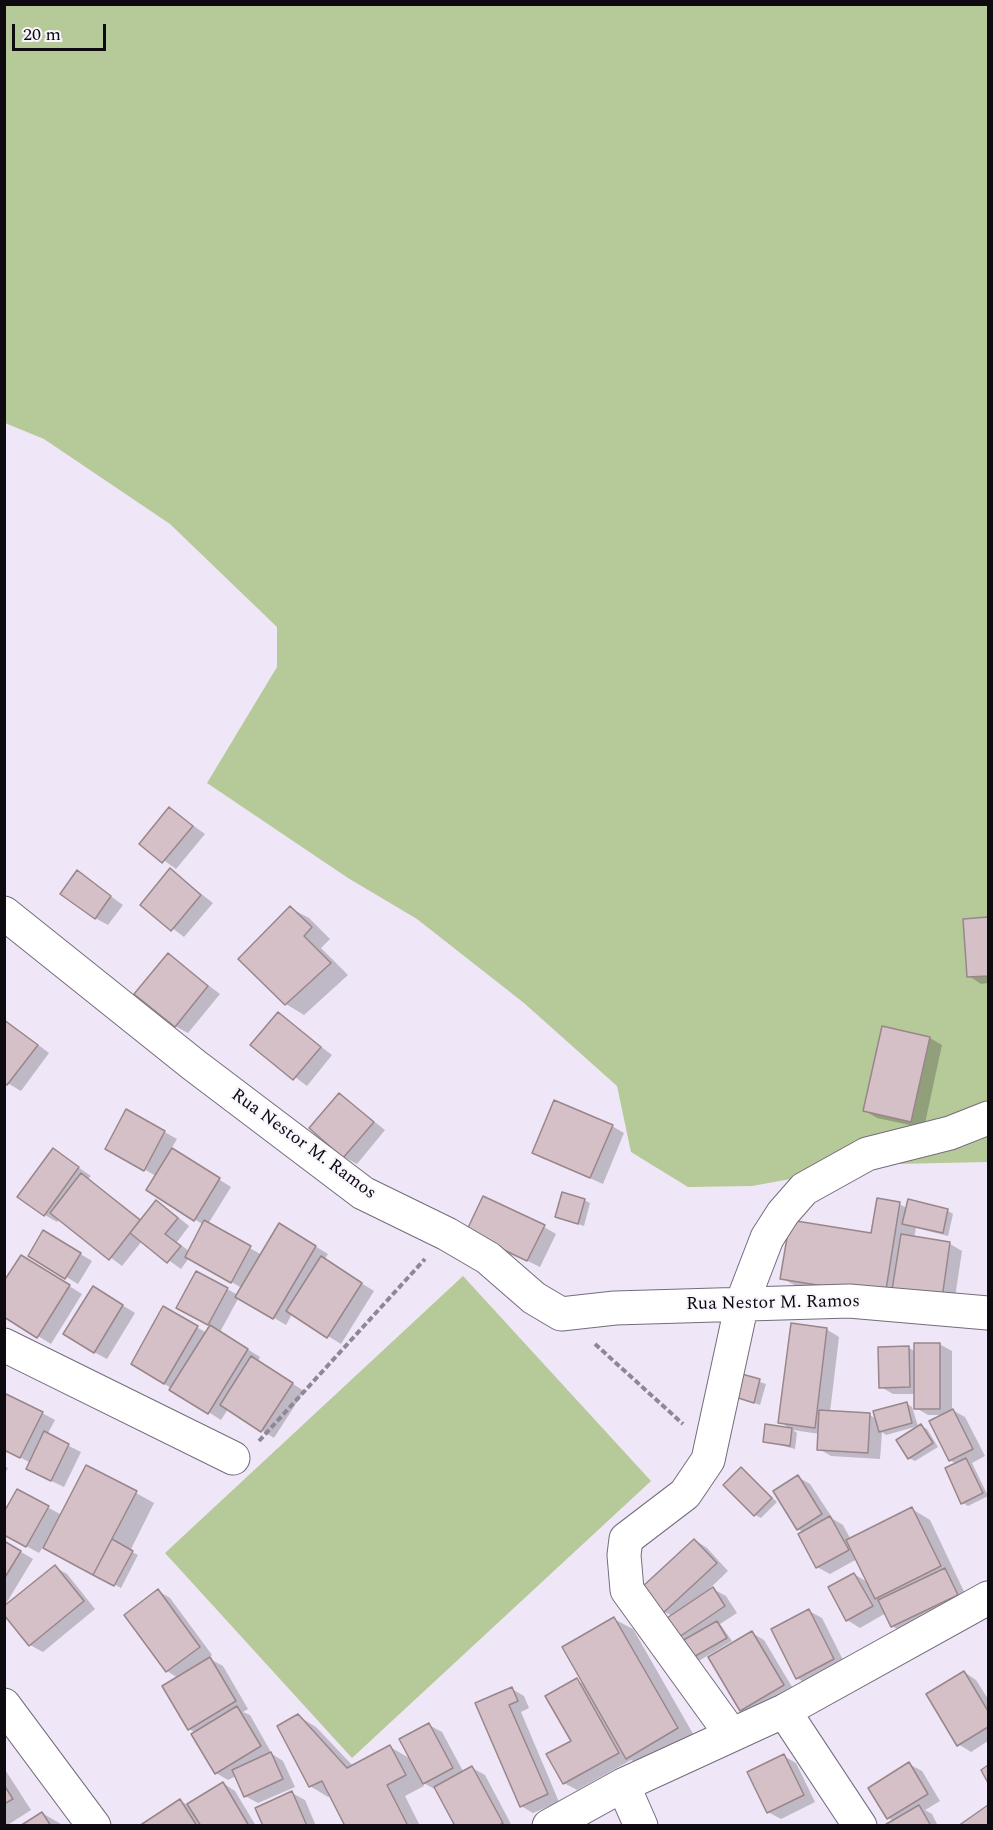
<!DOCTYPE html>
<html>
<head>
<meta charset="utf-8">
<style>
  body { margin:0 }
  #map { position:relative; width:993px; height:1830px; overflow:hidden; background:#efe6f7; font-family:Spectral,serif }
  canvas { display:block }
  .frame { position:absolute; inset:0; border:6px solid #0d0a10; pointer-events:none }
  .scale { position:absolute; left:12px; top:24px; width:94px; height:27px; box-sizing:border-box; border:3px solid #0d0a10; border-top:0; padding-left:8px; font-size:18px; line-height:21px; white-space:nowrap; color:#0d0a10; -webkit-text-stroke:4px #faf6fd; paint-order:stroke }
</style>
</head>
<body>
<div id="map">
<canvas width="993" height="1830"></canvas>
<div class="frame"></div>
<div class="scale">20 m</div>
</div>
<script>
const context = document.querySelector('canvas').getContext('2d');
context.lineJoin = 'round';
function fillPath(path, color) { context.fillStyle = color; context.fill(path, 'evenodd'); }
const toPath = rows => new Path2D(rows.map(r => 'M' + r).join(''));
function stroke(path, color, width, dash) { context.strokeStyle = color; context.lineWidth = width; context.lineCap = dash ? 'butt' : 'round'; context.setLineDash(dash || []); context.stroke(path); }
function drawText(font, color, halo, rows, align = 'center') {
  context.font = font + ' Spectral,serif'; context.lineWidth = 4.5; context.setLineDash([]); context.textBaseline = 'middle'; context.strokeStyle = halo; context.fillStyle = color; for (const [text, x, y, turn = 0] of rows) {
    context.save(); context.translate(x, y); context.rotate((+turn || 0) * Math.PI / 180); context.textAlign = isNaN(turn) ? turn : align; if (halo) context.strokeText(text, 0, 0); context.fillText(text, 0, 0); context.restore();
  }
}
fillPath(toPath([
  [4,5,988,5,988,1162,895,1164,823,1173,752,1186,688,1187,631,1152,617,1086,524,1003,417,919,348,878,207,783,277,667,277,627,170,524,44,439,5,423],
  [463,1276,651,1481,352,1758,165,1553]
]), '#b6c999');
fillPath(toPath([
  [170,809,205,834,176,869,141,844],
  [170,870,213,903,184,937,142,905],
  [77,872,123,905,108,925,95,918],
  [290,908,309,918,330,939,321,948,348,975,304,1015,286,1004],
  [988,919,988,983,981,984,969,976,965,920],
  [168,955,220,994,188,1033,175,1026],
  [278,1014,332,1055,307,1086,253,1045],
  [4,1019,49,1053,21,1091,4,1081],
  [930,1038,942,1045,924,1128,877,1118,865,1111],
  [340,1095,385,1130,357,1164,344,1157],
  [127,1111,177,1139,171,1149,231,1187,208,1224,262,1255,280,1225,328,1254,324,1260,374,1291,341,1344,292,1314,286,1325,239,1297,220,1332,260,1357,258,1361,304,1391,274,1438,228,1409,221,1420,133,1364,164,1309,207,1333,211,1326,178,1308,227,1289,238,1295,242,1288,189,1258,181,1269,142,1241,122,1266,59,1219,57,1222,45,1215,53,1150,91,1176,88,1179,142,1220,156,1202,168,1209,189,1226,177,1242,189,1251,204,1225,194,1219,156,1176,107,1148],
  [612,1126,624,1133,603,1184,534,1153],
  [584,1200,590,1203,584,1226,556,1217],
  [899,1204,907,1208,948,1211,953,1214,948,1236,916,1228,914,1238,950,1244,962,1251,954,1304,801,1289,782,1278,873,1235],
  [544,1227,556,1234,540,1267,481,1238],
  [44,1232,92,1261,78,1284,30,1255],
  [34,1264,82,1294,51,1344,4,1315],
  [106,1295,135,1313,107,1359,94,1352],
  [826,1329,839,1337,830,1412,870,1415,876,1419,906,1403,912,1407,918,1426,886,1435,882,1432,880,1459,831,1456,819,1449,820,1434,793,1430,797,1433,795,1449,764,1441,792,1430,780,1422],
  [939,1344,952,1351,952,1410,965,1417,985,1456,972,1463,988,1496,968,1506,963,1503,956,1464,950,1460,943,1415,928,1415,916,1408,916,1394,893,1394,881,1387,909,1348,916,1352],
  [739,1375,766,1384,760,1405,734,1396],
  [42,1413,55,1420,47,1435,81,1452,64,1487,41,1476,31,1463,4,1449],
  [921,1426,927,1429,938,1447,915,1461,909,1458],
  [4,1466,8,1468,4,1475],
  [741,1469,777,1502,761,1518,755,1515],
  [798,1477,810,1484,833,1519,843,1525,851,1540,912,1509,930,1520,969,1602,905,1634,892,1626,886,1613,860,1628,847,1620,830,1588,854,1574,869,1583,857,1559,830,1574,817,1567,804,1533,798,1529,775,1492],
  [17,1491,62,1515,136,1493,154,1503,130,1551,138,1555,121,1588,43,1547,39,1553,4,1534],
  [695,1540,707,1548,728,1571,706,1592,713,1589,726,1596,737,1613,720,1624,732,1641,697,1662,687,1640,680,1636,673,1616,664,1612],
  [4,1542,33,1559,4,1607],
  [55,1567,67,1574,95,1609,43,1652,30,1645],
  [158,1591,170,1598,212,1655,208,1658,223,1666,248,1709,243,1712,250,1715,272,1754,283,1761,295,1787,258,1803,245,1796,236,1776,228,1780,216,1773,196,1733,189,1729,178,1678,167,1671,126,1615],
  [809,1611,822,1618,846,1666,809,1685,797,1678],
  [614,1619,633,1629,696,1739,646,1768,631,1760,577,1790,564,1783,573,1741,577,1680,585,1685],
  [752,1633,764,1640,795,1692,754,1717,741,1710],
  [964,1672,976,1680,988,1699,988,1741,971,1752,958,1744],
  [512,1689,524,1696,529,1708,521,1712,559,1802,533,1813,521,1806,477,1704],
  [298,1716,316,1727,353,1766,390,1747,411,1759,429,1725,442,1732,464,1773,472,1768,485,1775,512,1826,456,1826,436,1790,422,1782,424,1786,405,1796,420,1826,347,1826,331,1796,328,1797,310,1786],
  [784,1756,796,1763,815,1802,781,1819,768,1812],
  [909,1764,922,1771,940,1801,925,1810,932,1814,938,1826,886,1826,894,1821,888,1818],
  [4,1768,31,1810,6,1826,4,1826],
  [223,1783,235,1791,256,1826,142,1826,180,1801,188,1805],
  [292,1793,305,1800,316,1826,265,1826],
  [42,1813,61,1824,62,1826,23,1826]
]), '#0003');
const building = toPath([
  [169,807,193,826,162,863,139,844,169,807],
  [170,868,201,895,171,931,140,905,170,868],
  [77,870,111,896,95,919,60,894,77,870],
  [290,906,312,927,304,936,331,963,285,1005,238,959,290,906],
  [988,917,988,976,967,977,963,919,988,917],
  [168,953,208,986,175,1027,134,994,168,953],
  [278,1012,321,1047,293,1080,250,1045,278,1012],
  [4,1020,38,1045,7,1085,4,1083,4,1020],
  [882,1026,930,1037,911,1122,863,1111,882,1026],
  [339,1093,374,1122,343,1158,309,1128,339,1093],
  [554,1100,613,1125,590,1178,532,1153,554,1100],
  [126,1109,165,1131,144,1171,105,1149,126,1109],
  [53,1148,79,1167,44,1216,17,1197,53,1148],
  [172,1148,220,1178,194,1221,146,1190,172,1148],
  [81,1173,140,1220,109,1260,50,1213,81,1173],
  [562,1192,585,1199,578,1224,555,1217,562,1192],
  [483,1196,545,1225,527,1261,466,1232,483,1196],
  [877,1198,900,1202,885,1296,780,1279,790,1220,871,1233,877,1198],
  [908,1199,948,1209,943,1233,902,1224,908,1199],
  [156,1200,178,1218,165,1234,181,1246,167,1263,130,1233,156,1200],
  [204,1220,251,1246,231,1283,185,1257,204,1220],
  [279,1223,316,1246,273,1319,235,1297,279,1223],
  [43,1230,81,1253,65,1279,28,1256,43,1230],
  [901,1234,950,1242,942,1298,892,1290,901,1234],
  [21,1255,70,1285,37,1338,4,1317,4,1281,21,1255],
  [321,1256,362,1283,327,1338,286,1311,321,1256],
  [196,1271,228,1288,208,1325,176,1308,196,1271],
  [93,1286,123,1305,94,1353,63,1334,93,1286],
  [163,1306,198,1326,164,1384,131,1364,163,1306],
  [791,1323,827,1328,815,1428,778,1423,791,1323],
  [210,1325,248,1349,208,1414,169,1390,210,1325],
  [914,1343,940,1343,940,1409,914,1409,914,1343],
  [909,1346,910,1387,879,1388,878,1347,909,1346],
  [251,1356,293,1383,261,1432,220,1405,251,1356],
  [738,1373,760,1379,754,1403,732,1396,738,1373],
  [4,1393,43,1412,20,1458,4,1450,4,1393],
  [907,1402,912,1423,879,1432,873,1411,907,1402],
  [953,1409,973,1449,949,1461,929,1421,953,1409],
  [819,1410,870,1413,868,1453,817,1450,819,1410],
  [765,1424,792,1428,790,1446,763,1442,765,1424],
  [921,1424,933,1443,908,1459,896,1440,921,1424],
  [44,1431,69,1444,51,1481,26,1469,44,1431],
  [966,1458,983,1493,961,1504,945,1468,966,1458],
  [86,1465,137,1491,93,1575,43,1548,86,1465],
  [741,1467,772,1498,754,1516,723,1485,741,1467],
  [798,1475,822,1514,797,1530,773,1491,798,1475],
  [17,1489,49,1506,26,1547,4,1535,4,1512,17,1489],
  [912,1507,941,1566,875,1599,846,1540,912,1507],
  [830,1516,849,1550,816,1568,798,1534,830,1516],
  [112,1539,133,1551,114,1586,93,1575,112,1539],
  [694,1539,717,1563,663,1613,641,1588,694,1539],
  [4,1541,21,1551,4,1579,4,1541],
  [55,1565,84,1601,29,1646,4,1615,4,1606,55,1565],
  [945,1568,958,1595,891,1627,878,1600,945,1568],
  [854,1573,873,1606,846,1621,828,1587,854,1573],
  [713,1587,725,1606,679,1637,667,1618,713,1587],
  [158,1589,200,1647,166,1672,124,1615,158,1589],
  [809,1609,834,1659,796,1679,771,1629,809,1609],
  [614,1617,678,1728,626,1759,562,1647,614,1617],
  [717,1621,727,1638,690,1659,680,1642,717,1621],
  [752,1631,784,1685,740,1711,708,1657,752,1631],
  [210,1657,236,1701,188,1730,162,1686,210,1657],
  [964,1671,988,1711,988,1727,957,1746,926,1694,964,1671],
  [577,1678,619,1753,563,1784,546,1754,571,1741,545,1696,577,1678],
  [512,1687,518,1701,509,1705,548,1794,520,1807,475,1703,512,1687],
  [237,1706,261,1746,215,1774,191,1734,237,1706],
  [298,1714,347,1768,390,1745,406,1775,387,1785,408,1826,345,1826,322,1781,309,1787,277,1726,298,1714],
  [429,1723,453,1768,423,1784,399,1739,429,1723],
  [271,1752,283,1779,244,1797,232,1770,271,1752],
  [784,1754,804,1795,767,1813,747,1772,784,1754],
  [909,1762,928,1794,887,1819,868,1788,909,1762],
  [988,1765,988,1783,981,1770,988,1765],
  [472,1766,503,1823,498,1826,455,1826,434,1787,472,1766],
  [223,1782,249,1826,201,1826,187,1804,223,1782],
  [4,1785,13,1799,4,1804,4,1785],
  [292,1791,307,1826,263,1826,255,1808,292,1791],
  [180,1799,197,1826,139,1826,180,1799],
  [919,1805,931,1826,883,1826,919,1805],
  [988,1805,988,1826,958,1826,988,1805],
  [42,1812,51,1826,20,1826,42,1812]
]);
fillPath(building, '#d4c0c6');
stroke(building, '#99868b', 1.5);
const minor = toPath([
  [4,913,194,1065,363,1193,447,1234,488,1258,534,1298,561,1314,615,1308,849,1301,988,1313],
  [4,1345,233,1458],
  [4,1705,94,1826],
  [784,1711,860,1826],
  [731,1734,627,1590,624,1555,626,1539,685,1494,708,1460,742,1303,767,1238,783,1213,804,1189,867,1154,950,1133,988,1118],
  [623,1785,641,1826],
  [549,1826,623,1785,784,1711,988,1598]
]);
stroke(minor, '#746c7b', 35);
stroke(toPath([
  [595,1344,683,1424],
  [259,1441,425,1259]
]), '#8f8894', 4, [6, 3]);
stroke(minor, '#fff', 33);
drawText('18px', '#0d0a10', '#faf6fd', [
  ["Rua Nestor M. Ramos",303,1145,36],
  ["Rua Nestor M. Ramos",773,1304,-1]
]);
</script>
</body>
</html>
